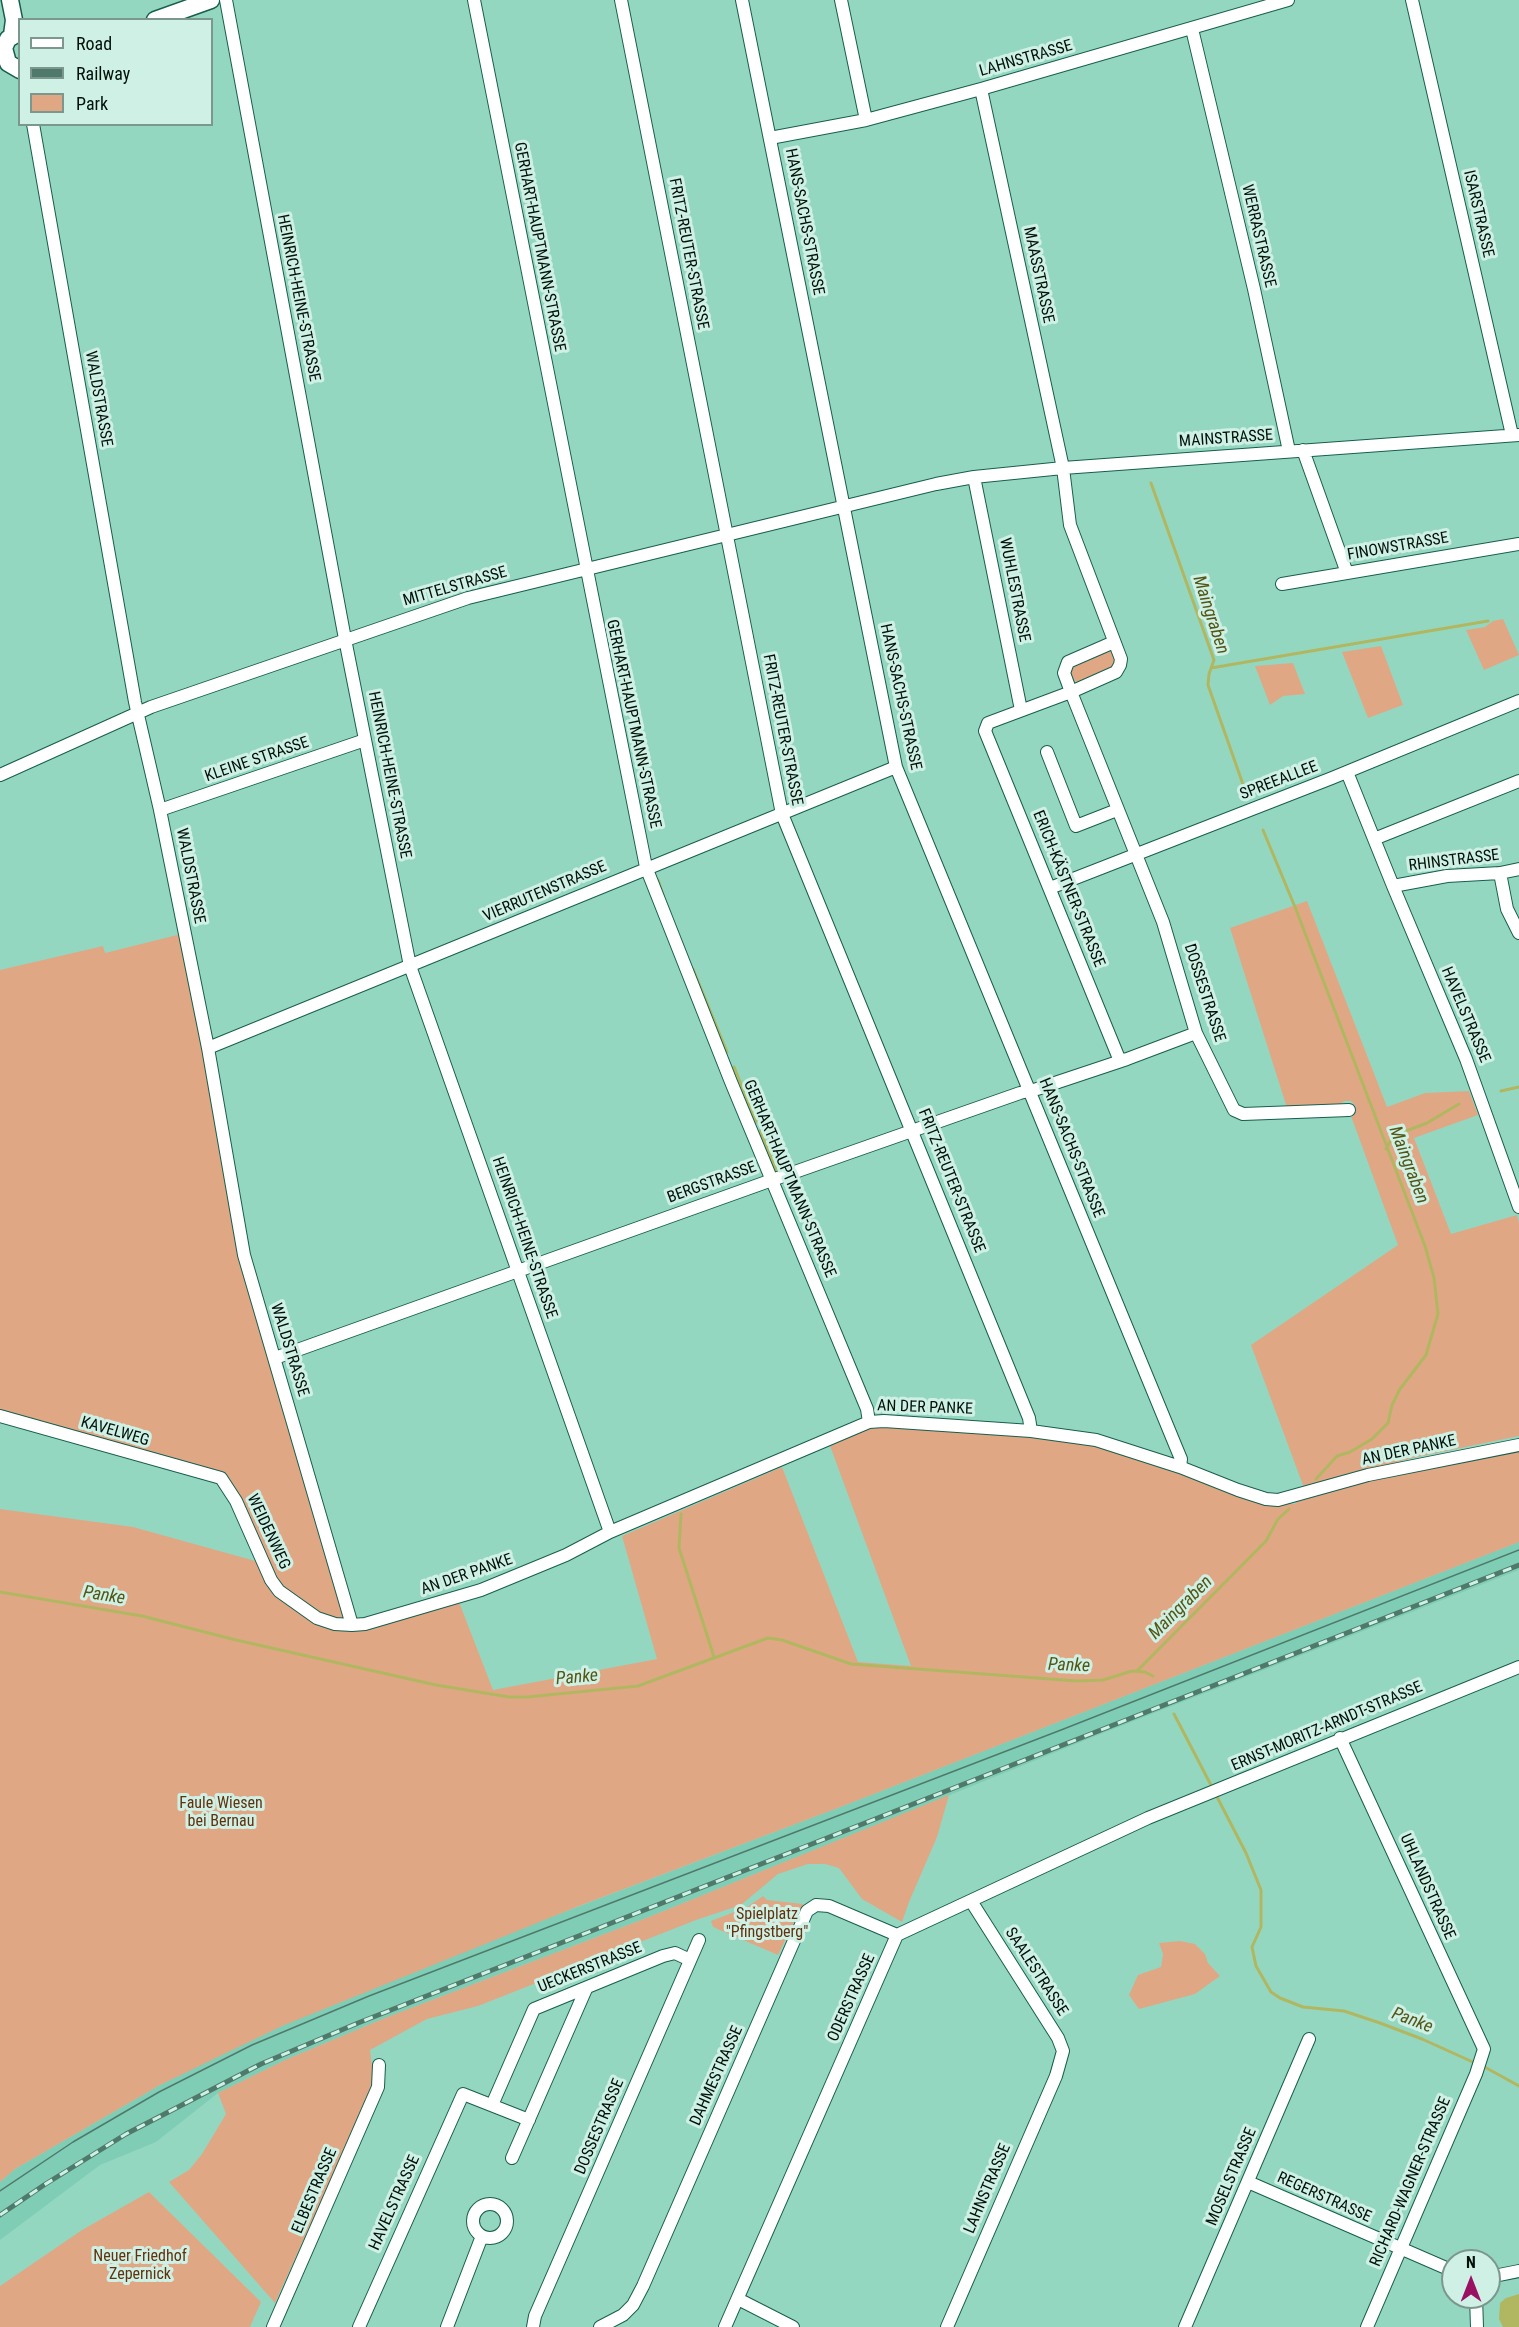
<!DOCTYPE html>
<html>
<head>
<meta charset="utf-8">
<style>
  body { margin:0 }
  #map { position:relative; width:1519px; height:2327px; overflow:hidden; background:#94d7c1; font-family:"Roboto Condensed",sans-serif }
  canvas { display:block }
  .legend { position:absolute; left:18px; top:18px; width:195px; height:108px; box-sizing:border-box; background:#cff0e4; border:2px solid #7c978d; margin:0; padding:8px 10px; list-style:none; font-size:18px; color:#00110a }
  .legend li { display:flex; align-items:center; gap:12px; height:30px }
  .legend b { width:30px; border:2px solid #7c978d }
  .north { position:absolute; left:1441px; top:2249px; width:60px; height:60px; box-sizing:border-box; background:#cff0e4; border:2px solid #7c978d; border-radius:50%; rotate:0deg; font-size:16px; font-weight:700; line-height:24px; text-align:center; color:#00110a }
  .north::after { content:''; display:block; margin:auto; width:21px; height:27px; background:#9b1162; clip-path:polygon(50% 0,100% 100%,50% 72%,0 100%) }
</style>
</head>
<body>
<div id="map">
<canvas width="1519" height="2327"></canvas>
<ul class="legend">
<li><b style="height:8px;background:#fff"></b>Road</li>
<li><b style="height:8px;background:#4f7a6b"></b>Railway</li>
<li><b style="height:16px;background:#e0a785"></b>Park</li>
</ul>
<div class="north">N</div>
</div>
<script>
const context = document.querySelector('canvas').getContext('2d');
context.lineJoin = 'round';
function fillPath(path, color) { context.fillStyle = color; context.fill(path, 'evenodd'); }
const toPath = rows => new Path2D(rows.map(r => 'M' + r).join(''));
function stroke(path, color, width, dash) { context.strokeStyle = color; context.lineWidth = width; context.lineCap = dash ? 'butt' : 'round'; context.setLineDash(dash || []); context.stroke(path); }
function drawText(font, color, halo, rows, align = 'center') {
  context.font = font + ' "Roboto Condensed",sans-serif'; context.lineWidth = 6; context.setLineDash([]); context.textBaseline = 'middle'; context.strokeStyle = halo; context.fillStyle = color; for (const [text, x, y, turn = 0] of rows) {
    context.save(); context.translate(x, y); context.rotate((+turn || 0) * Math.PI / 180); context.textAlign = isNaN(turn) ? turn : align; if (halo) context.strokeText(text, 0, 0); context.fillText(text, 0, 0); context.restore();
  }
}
fillPath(toPath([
  [1519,1542,1519,1570,1098,1735,649,1917,385,2018,285,2060,218,2093,156,2142,100,2165,0,2240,0,2182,15,2169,160,2085,245,2042,342,1999,451,1955,843,1806]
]), '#80cdb5');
fillPath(toPath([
  [1503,619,1519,655,1484,670,1466,630,1485,627,1493,621],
  [1381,646,1403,705,1368,718,1342,652],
  [1103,650,1111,650,1114,655,1115,661,1113,667,1081,683,1070,679,1068,670,1071,665],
  [1293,663,1305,694,1283,696,1270,705,1255,666],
  [1307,901,1387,1107,1425,1093,1469,1091,1478,1115,1414,1138,1451,1234,1517,1215,1519,1223,1519,1436,1412,1458,1304,1488,1251,1345,1398,1245,1351,1116,1355,1114,1356,1107,1351,1101,1344,1101,1338,1107,1287,1108,1230,928],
  [181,934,205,1049,218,1146,240,1256,343,1610,346,1628,459,1602,493,1690,657,1659,622,1536,782,1467,858,1662,911,1666,829,1443,860,1429,878,1426,1035,1434,1093,1444,1284,1504,1295,1504,1297,1501,1358,1482,1519,1449,1519,1542,843,1806,579,1906,282,2026,160,2085,15,2169,0,2182,0,1509,133,1527,259,1562,224,1477,0,1413,0,970,103,946,105,953],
  [949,1795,937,1837,909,1902,902,1922,862,1899,839,1868,825,1864,808,1864,778,1874,741,1905,696,1920,478,2006,427,2019,370,2050,374,2083,275,2303,169,2182,189,2170,202,2154,226,2114,218,2093,285,2060,385,2018,649,1917],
  [763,1896,767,1900,803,1904,778,1955,713,1927,711,1921,747,1907],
  [1180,1941,1195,1944,1205,1954,1208,1963,1220,1976,1195,1994,1139,2009,1129,1995,1138,1975,1161,1967,1163,1954,1159,1943],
  [149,2192,261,2302,250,2327,0,2327,0,2286,82,2230]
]), '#e0a785');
fillPath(toPath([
  [1519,2294,1519,2327,1503,2327,1499,2319,1500,2303,1506,2298]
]), '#b1b761');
stroke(toPath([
  [1151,483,1214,660,1209,674,1208,685,1245,790],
  [1211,668,1488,621],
  [1263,830,1295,907,1425,1246,1434,1278,1438,1314,1426,1355,1400,1389,1392,1405,1388,1423,1372,1439,1350,1452,1337,1456,1316,1479],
  [658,880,663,895],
  [693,969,727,1052],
  [734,1067,756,1122],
  [1501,1091,1519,1087],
  [760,1131,776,1170],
  [1386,1149,1391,1140,1406,1131,1427,1123,1459,1104],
  [681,1514,679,1548,714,1657],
  [0,1592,142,1616,236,1640,436,1685,509,1697,527,1697,638,1686,768,1638,782,1640,851,1664,1077,1681,1103,1680,1132,1671,1145,1672,1153,1676],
  [1137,1671,1266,1541,1278,1519,1289,1509],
  [1174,1714,1213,1789],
  [1216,1795,1246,1853,1261,1890,1261,1927,1252,1947,1256,1966,1271,1992,1280,1998,1303,2007,1344,2011,1380,2023,1422,2039,1475,2063],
  [1481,2065,1519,2086]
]), '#b1b761', 3);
const street = toPath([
  [226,0,345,639,410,966,610,1532],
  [474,0,646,867,731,1082,867,1409,869,1422],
  [621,0,782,814,1029,1418,1031,1431],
  [742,0,896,767,1176,1447,1181,1459,1180,1467],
  [841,0,866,120],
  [1412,0,1512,435],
  [1192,29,1254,289,1289,451],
  [981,89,1063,468,1070,525,1121,659,1120,665,1116,672,1071,692,1163,922,1196,1033,1234,1110,1243,1114,1349,1110],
  [33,124,135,702,160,810,208,1048,244,1255,352,1625],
  [770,138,866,120,981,89,1288,0],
  [1303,450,1347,573],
  [974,477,1021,710],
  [1282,584,1519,544],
  [1114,642,1068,662,1064,673,1071,692,988,723,985,731,1120,1061],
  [1047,752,1076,826,1117,810],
  [1347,772,1393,886,1466,1059,1519,1207],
  [0,775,151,707,468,598,936,484,974,477,1063,468,1519,435],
  [160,810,365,740],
  [1374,839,1519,781],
  [1500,873,1507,909,1519,933],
  [1393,886,1447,876,1500,873,1519,869],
  [1050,888,1332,778,1519,701],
  [208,1048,896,767],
  [275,1358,772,1180,1020,1093,1037,1089,1127,1059,1196,1033],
  [0,1416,221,1478,236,1501,271,1580,279,1591,317,1618,335,1624,352,1625,365,1624,481,1590,566,1555,610,1532,869,1422,884,1421,1031,1431,1096,1440,1180,1467,1238,1490,1266,1499,1278,1500,1368,1475,1519,1445],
  [1340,1738,1484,2049,1476,2074,1367,2327],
  [492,2105,534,2009,663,1956,675,1953,690,1960],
  [512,2158,586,1989],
  [1248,2182,1453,2271],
  '473 2221a17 17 0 1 1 34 0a17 17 0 1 1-34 0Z',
  [1489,2277,1519,2271],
  [1476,2297,1477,2327],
  [738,2299,793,2327],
  [273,2327,378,2087,379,2065],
  [359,2327,463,2094,529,2120],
  [447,2327,482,2236],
  [533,2327,535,2316,699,1940],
  [600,2327,623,2315,633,2305,643,2286,807,1911,816,1905,829,1906,897,1935],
  [725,2327,897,1935,1148,1818,1519,1667],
  [947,2327,1056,2076,1063,2051,1058,2038,971,1901],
  [1185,2327,1309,2039]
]);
const secondary = toPath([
  [10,0,14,20,12,35],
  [155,20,211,0],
  [20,32,8,39,4,48,8,63,20,70]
]);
stroke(street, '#175e4c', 14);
stroke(secondary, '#175e4c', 19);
stroke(street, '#fff', 12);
stroke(secondary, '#fff', 16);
stroke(toPath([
  [0,2191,73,2142,159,2092,252,2045,369,1996,1061,1730,1519,1550]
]), '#4f7a6b', 1.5);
const rail = toPath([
  [0,2215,44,2185,126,2134,261,2064,358,2023,1519,1565]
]);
stroke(rail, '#4f7a6b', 5);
stroke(rail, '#cff0e4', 3, [9]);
drawText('16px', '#00110a', '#cff0e4', [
  ["LAHNSTRASSE",1026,59,-16],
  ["ISARSTRASSE",1478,214,77],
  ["HANS-SACHS-STRASSE",804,222,79],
  ["WERRASTRASSE",1258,236,77],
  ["GERHART-HAUPTMANN-STRASSE",539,247,79],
  ["FRITZ-REUTER-STRASSE",688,254,79],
  ["MAASSTRASSE",1038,275,78],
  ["HEINRICH-HEINE-STRASSE",298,298,79],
  ["WALDSTRASSE",98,399,80],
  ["MAINSTRASSE",1226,439,-4],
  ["FINOWSTRASSE",1398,547,-10],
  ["MITTELSTRASSE",455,587,-16],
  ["WUHLESTRASSE",1014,590,79],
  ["HANS-SACHS-STRASSE",900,697,78],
  ["GERHART-HAUPTMANN-STRASSE",633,724,78],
  ["FRITZ-REUTER-STRASSE",782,730,79],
  ["KLEINE STRASSE",257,760,-19],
  ["HEINRICH-HEINE-STRASSE",389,775,79],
  ["SPREEALLEE",1279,781,-21],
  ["RHINSTRASSE",1454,861,-7],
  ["WALDSTRASSE",190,876,79],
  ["ERICH-KÄSTNER-STRASSE",1068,889,68],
  ["VIERRUTENSTRASSE",545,892,-23],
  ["DOSSESTRASSE",1204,993,72],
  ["HAVELSTRASSE",1465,1015,67],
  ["HANS-SACHS-STRASSE",1071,1148,68],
  ["GERHART-HAUPTMANN-STRASSE",789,1179,67],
  ["FRITZ-REUTER-STRASSE",951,1181,68],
  ["BERGSTRASSE",712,1183,-20],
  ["HEINRICH-HEINE-STRASSE",524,1238,71],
  ["WALDSTRASSE",289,1350,73],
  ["AN DER PANKE",925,1408,2],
  ["KAVELWEG",115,1432,16],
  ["AN DER PANKE",1409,1451,-12],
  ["WEIDENWEG",268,1532,65],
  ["AN DER PANKE",467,1575,-19],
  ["ERNST-MORITZ-ARNDT-STRASSE",1327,1727,-23],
  ["UHLANDSTRASSE",1427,1887,66],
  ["UECKERSTRASSE",590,1968,-22],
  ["SAALESTRASSE",1036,1972,57],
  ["ODERSTRASSE",852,1998,-66],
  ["DAHMESTRASSE",717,2076,-66],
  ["DOSSESTRASSE",600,2127,-67],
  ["MOSELSTRASSE",1232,2177,-67],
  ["RICHARD-WAGNER-STRASSE",1411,2182,-67],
  ["LAHNSTRASSE",988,2189,-67],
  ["ELBESTRASSE",315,2191,-67],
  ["REGERSTRASSE",1324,2198,24],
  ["HAVELSTRASSE",395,2203,-66]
]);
drawText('16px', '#61300d', '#cff0e4', [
  ["Faule Wiesen",221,1804],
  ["bei Bernau",221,1822],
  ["Spielplatz",767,1915],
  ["\"Pfingstberg\"",767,1933],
  ["Neuer Friedhof",140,2257],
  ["Zepernick",140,2275]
]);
drawText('italic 18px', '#535617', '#cff0e4', [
  ["Maingraben",1210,615,72],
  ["Maingraben",1408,1165,69],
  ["Panke",104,1596,9],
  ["Maingraben",1181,1608,-45],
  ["Panke",1069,1666,2],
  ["Panke",577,1678,-5],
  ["Panke",1412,2021,21]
]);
</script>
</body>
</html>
